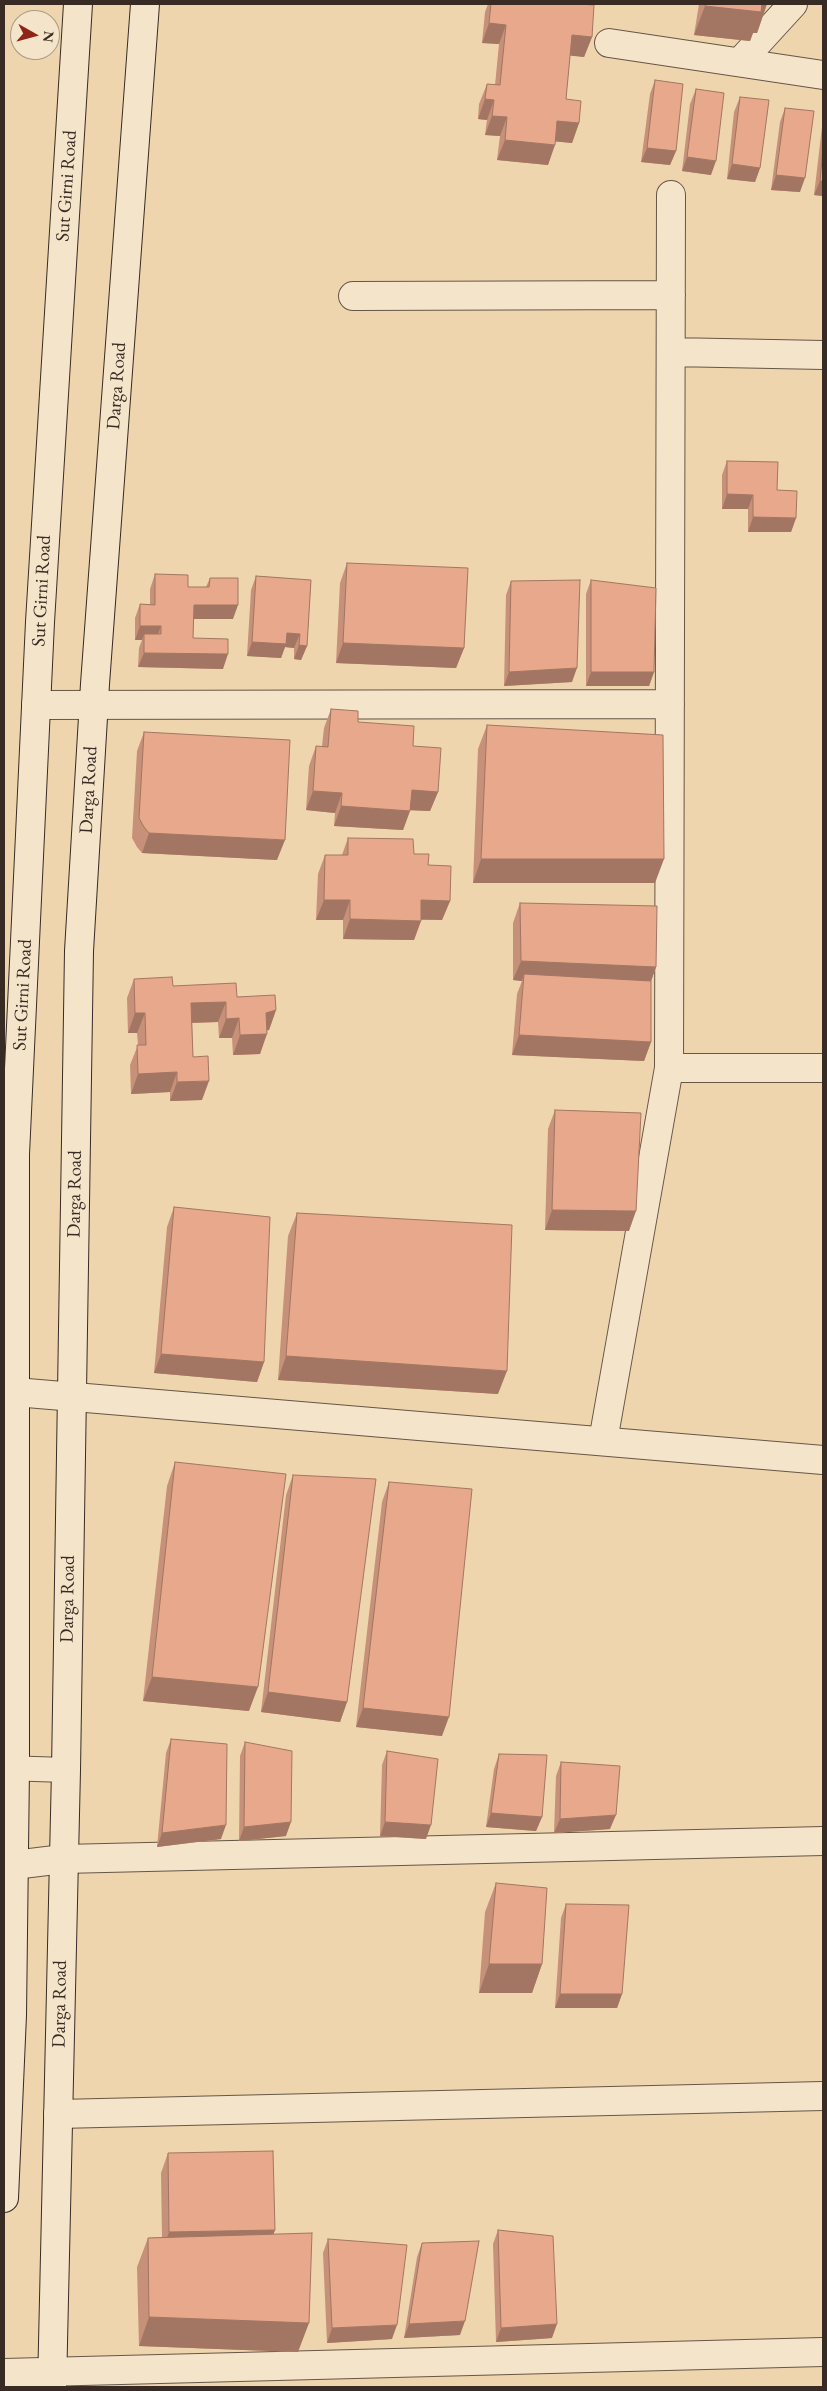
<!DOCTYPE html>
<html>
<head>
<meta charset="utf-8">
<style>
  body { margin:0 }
  #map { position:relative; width:827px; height:2391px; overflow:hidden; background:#eed5ae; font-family:"EB Garamond",serif }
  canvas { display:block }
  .frame { position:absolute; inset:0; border:5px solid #382b24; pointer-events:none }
  .north { position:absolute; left:10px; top:10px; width:50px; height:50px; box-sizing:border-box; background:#f4e4ca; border:1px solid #a99a88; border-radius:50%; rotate:97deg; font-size:14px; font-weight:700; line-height:20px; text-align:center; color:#382b24 }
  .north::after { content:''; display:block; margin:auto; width:18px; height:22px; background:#8f2418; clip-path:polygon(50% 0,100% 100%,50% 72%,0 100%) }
</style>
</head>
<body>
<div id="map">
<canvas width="827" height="2391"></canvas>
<div class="frame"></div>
<div class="north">N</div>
</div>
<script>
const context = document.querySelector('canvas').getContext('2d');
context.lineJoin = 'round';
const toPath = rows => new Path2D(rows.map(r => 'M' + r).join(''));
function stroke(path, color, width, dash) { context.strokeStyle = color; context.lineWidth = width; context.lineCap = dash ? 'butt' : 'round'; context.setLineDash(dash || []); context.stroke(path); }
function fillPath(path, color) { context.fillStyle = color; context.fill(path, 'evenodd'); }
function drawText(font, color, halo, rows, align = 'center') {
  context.font = font + ' "EB Garamond",serif'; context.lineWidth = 4; context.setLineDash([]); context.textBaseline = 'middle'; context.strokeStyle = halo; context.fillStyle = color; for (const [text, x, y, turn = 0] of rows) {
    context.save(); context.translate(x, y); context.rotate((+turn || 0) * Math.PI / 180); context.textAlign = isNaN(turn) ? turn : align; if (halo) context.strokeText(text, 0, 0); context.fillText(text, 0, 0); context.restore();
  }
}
const service = toPath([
  [4,1768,66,1770]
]);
const minor = toPath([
  [609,43,823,75],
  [740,62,793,4],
  [353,296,671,295],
  [671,352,823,355],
  [36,705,670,704],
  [669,1068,823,1068],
  [603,1441,669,1068,671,195],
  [14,1865,63,1859,823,1841],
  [58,2114,823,2096],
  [4,2373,823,2352]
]);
const tertiary = toPath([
  [15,1392,823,1460]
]);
const secondary = toPath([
  [4,2198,12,2015,15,1768,15,1154,40,622,78,4],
  [52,2387,66,1770,79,951,95,684,145,4]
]);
stroke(service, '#665646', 26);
stroke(minor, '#665646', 30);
stroke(tertiary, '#665646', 30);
stroke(secondary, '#382b24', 30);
stroke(service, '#f4e4ca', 24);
stroke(minor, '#f4e4ca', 28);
stroke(tertiary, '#f4e4ca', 28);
stroke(secondary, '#f4e4ca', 28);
fillPath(toPath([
  [488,4,580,4,592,37,584,57,570,55,566,99,579,123,572,143,555,141,548,165,497,160,500,136,485,135,487,120,478,119,479,104,487,84,495,85,499,44,482,43,485,12],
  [699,4,767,4,757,33,753,33,750,41,694,35],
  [655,80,676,151,670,165,641,162,650,94],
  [696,89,711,175,682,171,690,104],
  [740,97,760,168,755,182,727,179,734,112],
  [785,108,800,192,771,190,780,122],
  [823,124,823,196,814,195,822,127],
  [727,461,777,490,796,518,791,532,748,532,748,509,722,509,722,475],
  [347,563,464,648,456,668,336,663,340,583],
  [155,574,188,587,206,587,210,578,233,619,194,619,193,638,223,669,138,667,139,648,142,640,135,640,135,618,140,604,150,604,150,589],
  [256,576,311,580,307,646,301,660,294,659,294,648,285,647,281,658,247,656,251,590],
  [591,580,654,672,649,686,586,686,586,594],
  [511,581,572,682,504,686,506,595],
  [331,709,358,722,413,746,438,792,430,811,410,810,403,830,334,826,335,813,306,810,309,766,316,746,322,746,324,728],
  [487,725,655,883,473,883,478,749],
  [144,732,277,860,142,853,137,847,132,838,137,751],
  [348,838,414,854,428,865,450,901,442,920,421,920,414,940,343,939,343,920,316,920,318,874,325,855,342,855],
  [520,903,656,967,651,981,651,1042,644,1061,512,1055,517,994,522,981,513,980,513,923],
  [134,979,237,997,276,1010,269,1030,267,1030,260,1054,233,1055,232,1038,219,1038,218,1022,192,1023,193,1057,202,1100,170,1101,170,1092,131,1094,130,1065,138,1045,137,1033,128,1033,127,998],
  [555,1110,629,1231,545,1230,548,1129],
  [174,1207,264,1362,257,1382,154,1373,167,1227],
  [297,1213,498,1394,278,1380,288,1236],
  [175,1462,249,1711,143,1701,167,1486],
  [293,1475,347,1702,340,1722,261,1712,286,1495],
  [389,1482,442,1736,356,1727,382,1502],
  [171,1739,221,1839,157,1847,166,1753],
  [245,1742,286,1836,239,1841,240,1756],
  [387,1751,426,1839,380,1836,382,1765],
  [499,1754,542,1817,536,1831,486,1827,494,1769],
  [561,1762,610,1829,554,1833,556,1776],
  [496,1883,542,1964,532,1993,479,1993,485,1912],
  [566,1904,622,1994,617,2008,555,2008,561,1918],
  [168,2153,275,2230,273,2234,298,2352,139,2346,137,2267,148,2238,162,2237,161,2173],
  [498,2230,552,2338,496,2342,493,2244],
  [328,2239,392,2339,327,2343,323,2253],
  [422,2243,460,2335,404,2338,417,2257]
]), '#c79078');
fillPath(toPath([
  [762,4,767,4,757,33,753,33,750,41,694,35,705,6],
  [489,23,506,25,499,44,482,43],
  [572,35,592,37,584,57,564,55],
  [485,99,494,100,487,120,478,119],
  [492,116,507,117,500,136,485,135],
  [557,121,579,123,572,143,550,141],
  [505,140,555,145,548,165,497,160],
  [647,148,676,151,670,165,641,162],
  [687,157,716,161,711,175,682,171],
  [732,164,760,168,755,182,727,179],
  [776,175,805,178,800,192,771,190],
  [820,181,823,181,823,196,814,195],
  [727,494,753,495,748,509,722,509],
  [753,517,796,518,791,532,748,532],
  [194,605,238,605,233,619,189,619],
  [140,626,161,626,156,640,144,634,142,640,135,640],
  [287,633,300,634,294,648,285,647,281,658,247,656,252,642],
  [343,643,464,648,456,668,336,663],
  [299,645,307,646,301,660,294,659],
  [144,653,228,654,223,669,138,667],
  [577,668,572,682,504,686,509,672],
  [591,672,654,672,649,686,586,686],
  [412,790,438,792,430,811,404,810],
  [313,791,342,793,335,813,306,810],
  [341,806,410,811,403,830,334,826],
  [149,833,285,840,277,860,142,853],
  [481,859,664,859,655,883,473,883],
  [324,900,350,900,343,920,316,920],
  [421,900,450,901,442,920,414,919],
  [350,919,421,921,414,940,343,939],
  [521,961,656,967,649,987,524,974,522,981,513,980],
  [226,1002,218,1022,184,1023,191,1003],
  [276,1010,269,1030,259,1033,266,1013],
  [135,1013,145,1013,137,1033,128,1033],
  [239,1018,232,1038,219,1038,226,1019],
  [267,1034,260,1054,233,1055,240,1035],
  [519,1035,651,1042,644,1061,512,1055],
  [177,1072,170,1092,131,1094,138,1074],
  [209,1081,202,1100,170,1101,177,1082],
  [552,1210,636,1211,629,1231,545,1230],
  [161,1354,264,1362,257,1382,154,1373],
  [286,1356,507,1371,498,1394,278,1380],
  [152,1677,258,1687,249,1711,143,1701],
  [268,1692,347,1702,340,1722,261,1712],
  [363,1708,449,1717,442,1736,356,1727],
  [491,1813,542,1817,536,1831,486,1827],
  [616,1815,610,1829,554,1833,560,1819],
  [291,1822,286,1836,239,1841,244,1827],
  [385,1822,431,1825,426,1839,380,1836],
  [226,1825,221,1839,157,1847,162,1833],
  [489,1964,542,1964,532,1993,479,1993],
  [560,1994,622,1994,617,2008,555,2008],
  [275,2230,268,2249,162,2252,169,2232],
  [149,2317,309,2323,298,2352,139,2346],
  [465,2321,460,2335,404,2338,409,2324],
  [557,2324,552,2338,496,2342,501,2328],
  [397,2325,392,2339,327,2343,332,2328]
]), '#a27662');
const building = toPath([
  [491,4,580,4,594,5,592,37,572,35,566,99,581,101,579,123,557,121,555,145,505,140,507,117,492,116,494,100,485,99,487,84,500,85,506,25,489,23,491,4],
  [705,4,762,4,761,12,705,6,705,4],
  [655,80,683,84,676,151,647,148,655,80],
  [696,89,724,93,716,161,687,157,696,89],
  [740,97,769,100,760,168,732,164,740,97],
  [785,108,814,111,805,178,776,175,785,108],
  [823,148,823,181,820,181,823,148],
  [727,461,778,462,777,490,797,491,796,518,753,517,753,495,727,494,727,461],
  [347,563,468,568,464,648,343,643,347,563],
  [155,574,188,575,188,587,209,587,210,578,238,578,238,605,194,605,193,638,228,639,228,654,144,653,144,634,161,634,161,626,140,626,140,604,155,605,155,574],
  [256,576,311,580,307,646,299,645,300,634,287,633,286,644,252,642,256,576],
  [580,580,577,668,509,672,511,581,580,580],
  [591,580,656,588,654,672,591,672,591,580],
  [331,709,358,711,358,722,414,726,413,746,441,748,438,792,412,790,410,811,341,806,342,793,313,791,316,746,328,747,331,709],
  [487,725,663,735,664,859,481,859,487,725],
  [144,732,290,740,285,840,149,833,144,827,139,818,144,732],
  [348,838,413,839,414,854,429,854,428,865,451,866,450,901,421,900,421,921,350,919,350,900,324,900,325,855,348,855,348,838],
  [520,903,657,906,656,967,521,961,520,903],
  [524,974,651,981,651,1042,519,1035,524,974],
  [172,977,173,986,236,983,237,997,275,995,276,1010,266,1013,267,1034,240,1035,239,1018,226,1019,226,1002,191,1003,193,1057,208,1056,209,1081,177,1082,177,1072,138,1074,137,1045,146,1045,145,1013,135,1013,134,979,172,977],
  [555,1110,641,1113,636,1211,552,1210,555,1110],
  [174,1207,270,1217,264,1362,161,1354,174,1207],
  [297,1213,512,1225,507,1371,286,1356,297,1213],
  [175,1462,286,1474,258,1687,152,1677,175,1462],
  [293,1475,376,1479,347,1702,268,1692,293,1475],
  [389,1482,472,1489,449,1717,363,1708,389,1482],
  [171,1739,227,1744,226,1825,162,1833,171,1739],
  [245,1742,292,1751,291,1822,244,1827,245,1742],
  [387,1751,438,1759,431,1825,385,1822,387,1751],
  [499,1754,547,1755,542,1817,491,1813,499,1754],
  [561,1762,620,1766,616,1815,560,1819,561,1762],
  [496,1883,547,1888,542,1964,489,1964,496,1883],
  [566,1904,629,1905,622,1994,560,1994,566,1904],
  [273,2151,275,2230,169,2232,168,2153,273,2151],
  [498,2230,553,2236,557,2324,501,2328,498,2230],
  [312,2233,309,2323,149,2317,148,2238,312,2233],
  [328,2239,407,2245,397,2325,332,2328,328,2239],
  [479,2241,465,2321,409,2324,422,2243,479,2241]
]);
fillPath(building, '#e7a88c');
stroke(building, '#a27662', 1);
drawText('19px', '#382b24', '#f4e4ca', [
  ["Sut Girni Road",67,186,-86],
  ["Darga Road",117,386,-86],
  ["Sut Girni Road",42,591,-87],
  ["Darga Road",89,790,-87],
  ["Sut Girni Road",23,995,-87],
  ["Darga Road",75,1194,-89],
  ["Darga Road",68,1599,-89],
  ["Darga Road",60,2004,-89]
]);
</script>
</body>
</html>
